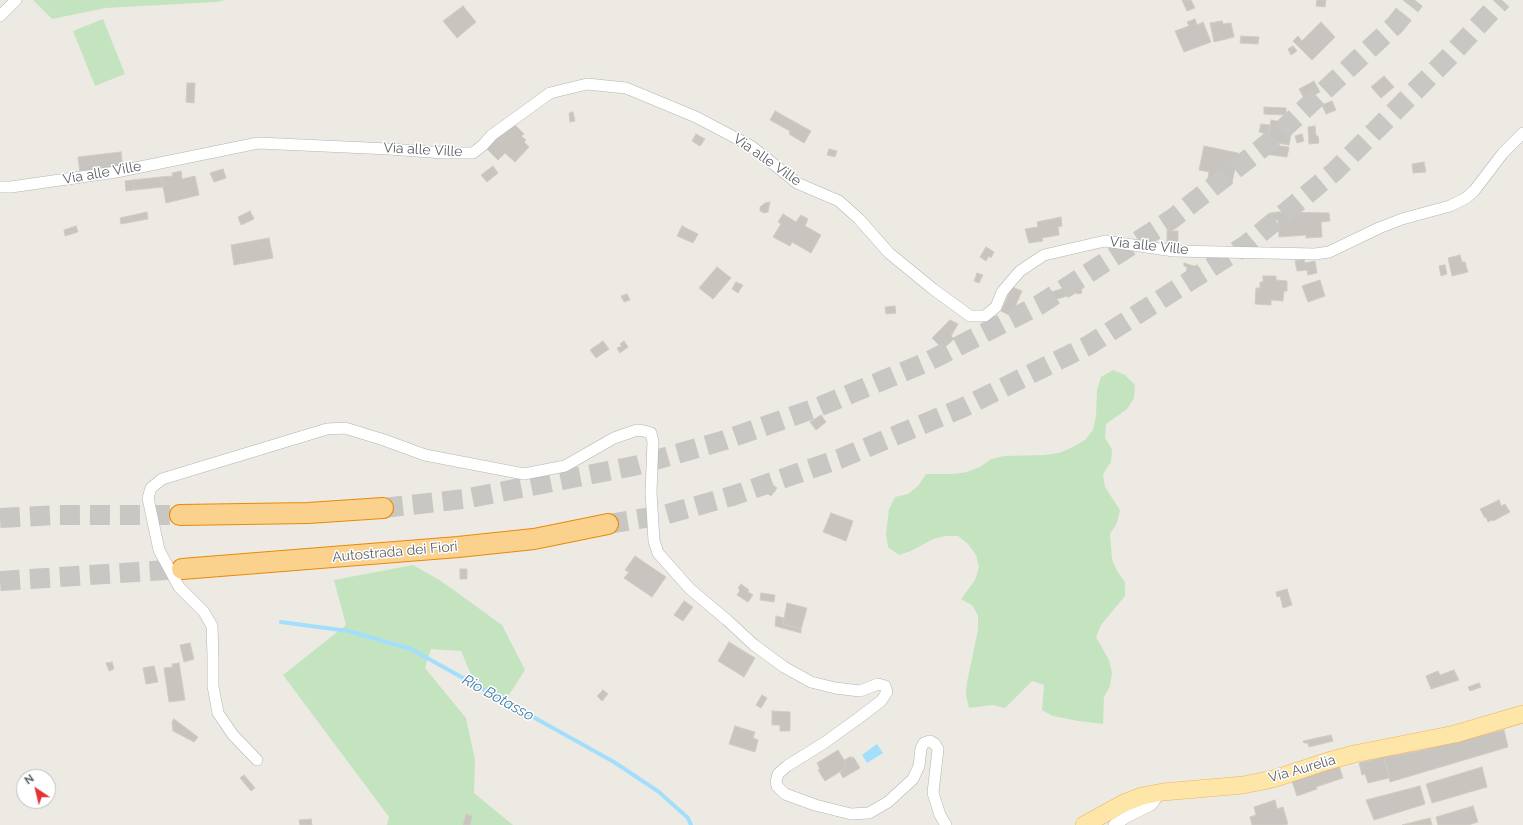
<!DOCTYPE html>
<html>
<head>
<meta charset="utf-8">
<style>
  body { margin:0 }
  #map { position:relative; width:1523px; height:825px; overflow:hidden; background:#edeae3; font-family:Raleway,sans-serif }
  canvas { display:block }
  .north { position:absolute; left:16px; top:769px; width:40px; height:40px; box-sizing:border-box; background:#fff; border:1px solid #bdbfc1; border-radius:50%; rotate:325deg; font-size:11px; font-weight:700; line-height:16px; text-align:center; color:#5b5f63 }
  .north::after { content:''; display:block; margin:auto; width:14px; height:18px; background:#e43238; clip-path:polygon(50% 0,100% 100%,50% 72%,0 100%) }
</style>
</head>
<body>
<div id="map">
<canvas width="1523" height="825"></canvas>
<div class="north">N</div>
</div>
<script>
const context = document.querySelector('canvas').getContext('2d');
context.lineJoin = 'round';
function fillPath(path, color) { context.fillStyle = color; context.fill(path, 'evenodd'); }
const toPath = rows => new Path2D(rows.map(r => 'M' + r).join(''));
function stroke(path, color, width, dash) { context.strokeStyle = color; context.lineWidth = width; context.lineCap = dash ? 'butt' : 'round'; context.setLineDash(dash || []); context.stroke(path); }
function drawText(font, color, halo, rows, align = 'center') {
  context.font = font + ' Raleway,sans-serif'; context.lineWidth = 3; context.setLineDash([]); context.textBaseline = 'middle'; context.strokeStyle = halo; context.fillStyle = color; for (const [text, x, y, turn = 0] of rows) {
    context.save(); context.translate(x, y); context.rotate((+turn || 0) * Math.PI / 180); context.textAlign = isNaN(turn) ? turn : align; if (halo) context.strokeText(text, 0, 0); context.fillText(text, 0, 0); context.restore();
  }
}
fillPath(toPath([
  [33,0,226,0,216,2,106,8,52,19],
  [103,19,125,74,95,86,73,31],
  [1113,370,1125,375,1135,385,1134,398,1127,409,1106,424,1105,438,1112,449,1111,462,1103,474,1105,487,1120,510,1117,523,1110,534,1112,559,1117,571,1125,582,1125,596,1101,625,1096,637,1109,660,1112,673,1110,686,1104,697,1103,724,1078,721,1053,716,1042,710,1044,685,1032,681,1005,708,993,705,969,708,966,695,967,682,978,630,978,616,973,606,961,599,975,580,979,567,976,555,968,544,958,536,945,536,933,539,911,551,899,555,888,547,886,534,889,509,895,497,908,494,918,486,926,474,954,474,967,472,980,467,991,459,1004,456,1045,455,1059,453,1073,447,1085,440,1093,430,1096,416,1097,390,1101,377],
  [413,565,441,581,502,625,525,670,507,698,475,684,461,651,431,649,425,668,466,718,475,760,474,793,513,825,387,825,389,817,283,675,346,625,334,580]
]), '#c4e4c0');
fillPath(toPath([
  [877,744,883,753,867,763,862,755]
]), '#a3dffc');
stroke(toPath([
  [281,622,348,631,411,649,614,762,659,792,688,818,691,825]
]), '#a3dffc', 4);
const building = toPath([
  [1182,0,1191,0,1195,8,1187,11,1182,0],
  [1317,0,1326,0,1325,7,1316,6,1317,0],
  [463,6,476,22,457,38,443,21,463,6],
  [1195,19,1197,25,1203,22,1211,42,1184,52,1175,31,1189,26,1187,22,1195,19],
  [1222,21,1223,24,1231,23,1234,37,1214,42,1210,23,1222,21],
  [1321,22,1335,37,1312,60,1293,41,1298,36,1302,41,1321,22],
  [1241,36,1259,37,1258,44,1240,43,1241,36],
  [1293,46,1297,51,1291,55,1288,49,1293,46],
  [1384,76,1394,87,1381,98,1371,87,1384,76],
  [1314,81,1320,92,1305,100,1299,89,1314,81],
  [187,83,195,83,194,103,186,102,187,83],
  [1332,101,1336,110,1326,114,1322,105,1332,101],
  [1264,107,1286,108,1286,115,1264,114,1264,107],
  [775,111,811,131,804,143,789,134,790,131,770,120,775,111],
  [573,112,575,121,570,122,569,113,573,112],
  [1271,120,1281,122,1280,126,1292,128,1289,145,1267,141,1271,120],
  [513,123,524,134,521,136,526,140,524,142,529,147,515,162,505,153,498,160,485,147,513,123],
  [1261,124,1270,125,1268,134,1259,132,1261,124],
  [1315,126,1316,136,1318,136,1319,143,1309,144,1308,127,1315,126],
  [696,134,705,139,700,146,692,141,696,134],
  [1302,134,1304,141,1297,143,1295,136,1302,134],
  [1266,144,1289,147,1287,157,1264,154,1266,144],
  [1204,146,1238,153,1232,183,1208,178,1209,172,1199,170,1204,146],
  [829,149,837,151,835,157,827,155,829,149],
  [121,152,123,168,80,173,78,157,121,152],
  [1424,162,1426,172,1413,173,1412,164,1424,162],
  [493,166,498,173,487,182,481,175,493,166],
  [223,169,226,178,214,182,210,173,223,169],
  [181,171,182,179,195,176,199,195,166,203,161,177,173,176,172,173,181,171],
  [161,177,163,187,134,190,133,180,161,177],
  [133,180,134,190,126,191,125,181,133,180],
  [770,202,768,212,764,213,760,211,760,207,765,203,770,202],
  [250,211,254,219,241,225,238,217,250,211],
  [147,212,148,219,121,224,120,218,147,212],
  [1278,212,1329,213,1330,221,1321,222,1322,237,1306,238,1306,235,1279,237,1278,220,1271,221,1270,213,1278,212],
  [783,214,796,222,801,215,808,219,805,226,821,235,811,253,792,242,790,246,773,237,781,224,778,222,783,214],
  [1061,217,1062,226,1058,227,1059,235,1042,238,1043,241,1029,243,1025,229,1038,227,1037,222,1061,217],
  [76,226,78,232,65,236,64,230,76,226],
  [682,226,698,234,693,243,677,236,682,226],
  [1167,231,1178,231,1178,243,1167,244,1167,231],
  [269,238,273,258,234,265,231,245,269,238],
  [986,247,994,252,991,258,989,256,986,261,980,257,986,247],
  [1460,255,1462,262,1465,262,1468,272,1452,276,1448,258,1460,255],
  [1304,259,1305,263,1315,261,1317,273,1308,275,1307,270,1297,271,1295,261,1304,259],
  [1184,263,1200,268,1198,279,1186,276,1187,267,1184,266,1184,263],
  [1445,265,1447,274,1441,276,1439,266,1445,265],
  [717,267,731,278,713,299,699,288,717,267],
  [977,273,983,275,979,283,974,281,977,273],
  [1263,276,1276,276,1276,280,1287,281,1287,291,1284,291,1283,301,1271,300,1271,305,1255,304,1256,288,1260,288,1260,282,1263,282,1263,276],
  [1320,280,1325,296,1308,302,1302,286,1320,280],
  [736,282,743,285,738,293,732,289,736,282],
  [1012,287,1022,291,1011,316,1001,311,1012,287],
  [1081,287,1082,293,1077,294,1076,291,1070,292,1069,289,1081,287],
  [1064,288,1067,296,1047,302,1045,294,1064,288],
  [627,294,630,300,624,302,621,296,627,294],
  [895,306,896,313,886,314,885,307,895,306],
  [950,320,958,324,951,336,954,339,943,349,932,338,950,320],
  [603,341,609,349,596,358,590,350,603,341],
  [624,341,628,347,620,353,617,348,622,346,620,344,624,341],
  [821,415,826,422,816,430,810,422,821,415],
  [762,477,777,488,771,496,756,486,762,477],
  [1499,500,1501,506,1505,504,1510,512,1493,521,1492,520,1488,522,1486,517,1485,518,1480,509,1499,500],
  [831,513,853,521,846,541,823,532,831,513],
  [635,556,666,577,652,597,624,578,629,572,625,570,635,556],
  [460,569,467,569,467,579,460,579,460,569],
  [741,584,749,590,748,592,753,595,748,602,737,595,740,590,738,588,741,584],
  [1287,589,1292,605,1283,608,1280,596,1277,597,1276,592,1287,589],
  [761,593,775,595,774,602,760,600,761,593],
  [684,601,693,607,683,621,674,615,684,601],
  [787,603,807,608,801,629,783,624,787,603],
  [776,616,784,618,783,624,801,629,801,633,775,626,776,616],
  [729,642,755,658,744,677,718,661,729,642],
  [190,643,194,659,184,662,180,645,190,643],
  [112,662,114,669,109,671,106,663,112,662],
  [179,663,185,700,169,702,164,668,173,667,172,664,179,663],
  [154,666,158,682,146,684,143,668,154,666],
  [1454,670,1459,680,1431,689,1426,676,1438,671,1440,675,1454,670],
  [1479,683,1481,687,1470,691,1468,687,1479,683],
  [603,690,608,694,602,701,597,696,603,690],
  [762,695,767,698,761,708,756,705,762,695],
  [772,711,790,712,790,731,780,731,780,725,772,725,772,711],
  [174,719,198,737,194,742,173,731,172,722,174,719],
  [735,726,755,732,753,738,758,740,755,752,729,744,735,726],
  [1504,730,1508,747,1390,782,1384,757,1418,751,1504,730],
  [1331,735,1333,741,1309,747,1308,743,1304,743,1303,741,1331,735],
  [838,750,844,760,846,768,825,781,818,770,820,769,817,763,838,750],
  [850,757,854,758,860,768,843,778,840,772,846,768,844,760,850,757],
  [1384,757,1389,778,1368,783,1365,774,1362,775,1359,763,1384,757],
  [1339,766,1343,778,1316,787,1317,789,1297,796,1292,781,1339,766],
  [1482,767,1487,787,1432,803,1426,784,1482,767],
  [244,775,255,788,251,791,240,778,244,775],
  [1420,786,1425,804,1374,820,1366,800,1420,786],
  [1275,800,1277,809,1283,807,1288,824,1283,825,1252,825,1250,817,1256,815,1254,807,1275,800],
  [1473,806,1478,822,1468,825,1438,825,1436,817,1473,806],
  [466,814,472,816,470,825,463,825,466,814],
  [1430,818,1432,825,1402,825,1430,818],
  [311,819,312,825,300,825,299,820,311,819]
]);
fillPath(building, '#c8c5c0');
stroke(building, '#d2cbc1', 1);
stroke(toPath([
  [383,508,464,499,634,466,722,441,816,408,927,362,1039,305,1172,219,1267,144,1395,25,1415,0],
  [0,518,57,515,180,515],
  [608,524,664,515,732,496,839,459,962,408,1089,345,1246,245,1334,172,1448,58,1502,0],
  [0,581,182,569]
]), '#c8c7c3', 20, [20, 10]);
const minor = toPath([
  [0,16,16,0],
  [0,187,11,187,116,172,258,143,389,149,444,153,473,153,483,145,492,135,550,93,587,84,626,88,696,117,751,146,797,183,839,201,859,219,889,253,933,289,970,316,985,316,996,307,1002,292,1020,271,1044,255,1105,241,1174,251,1315,254,1329,252,1379,228,1402,219,1450,206,1466,198,1474,191,1503,153,1523,133],
  [257,760,233,735,218,713,213,686,213,657,212,626,204,612,179,587,159,550,148,498,151,488,162,479,327,429,345,428,384,440,425,455,524,474,565,466,614,438,637,430,644,431,651,433,653,442,651,492,654,541,658,553,690,589,727,620,754,645,784,667,811,682,835,688,860,691,878,684,885,686,887,692,881,701,856,720,824,743,787,766,778,774,776,782,777,786,785,794,815,805,851,814,869,813,888,802,913,779,919,766,921,748,924,743,930,741,935,744,938,749,933,793,940,815,946,825],
  [1114,825,1127,817,1151,805,1155,800,1154,794]
]);
const primary = toPath([
  [1084,825,1124,803,1142,796,1163,792,1243,785,1273,779,1328,761,1354,754,1455,734,1523,714]
]);
const motorway = toPath([
  [180,515,308,513,383,508],
  [182,569,458,547,534,539,608,524]
]);
stroke(minor, '#b0b4b8', 12);
stroke(primary, '#edb45c', 18);
stroke(motorway, '#e98907', 22);
stroke(minor, '#fff', 11);
stroke(primary, '#fde6a8', 17);
stroke(motorway, '#fad28d', 20);
drawText('14px', '#5b5f63', '#fff', [
  ["Via alle Ville",423,150,3],
  ["Via alle Ville",767,160,35],
  ["Via alle Ville",102,173,-10],
  ["Via alle Ville",1149,246,6],
  ["Autostrada dei Fiori",395,552,-5],
  ["Via Aurelia",1302,769,-16]
]);
drawText('italic 15px', '#3f7ca5', '#fff', [
  ["Rio Botasso",498,698,29]
]);
</script>
</body>
</html>
